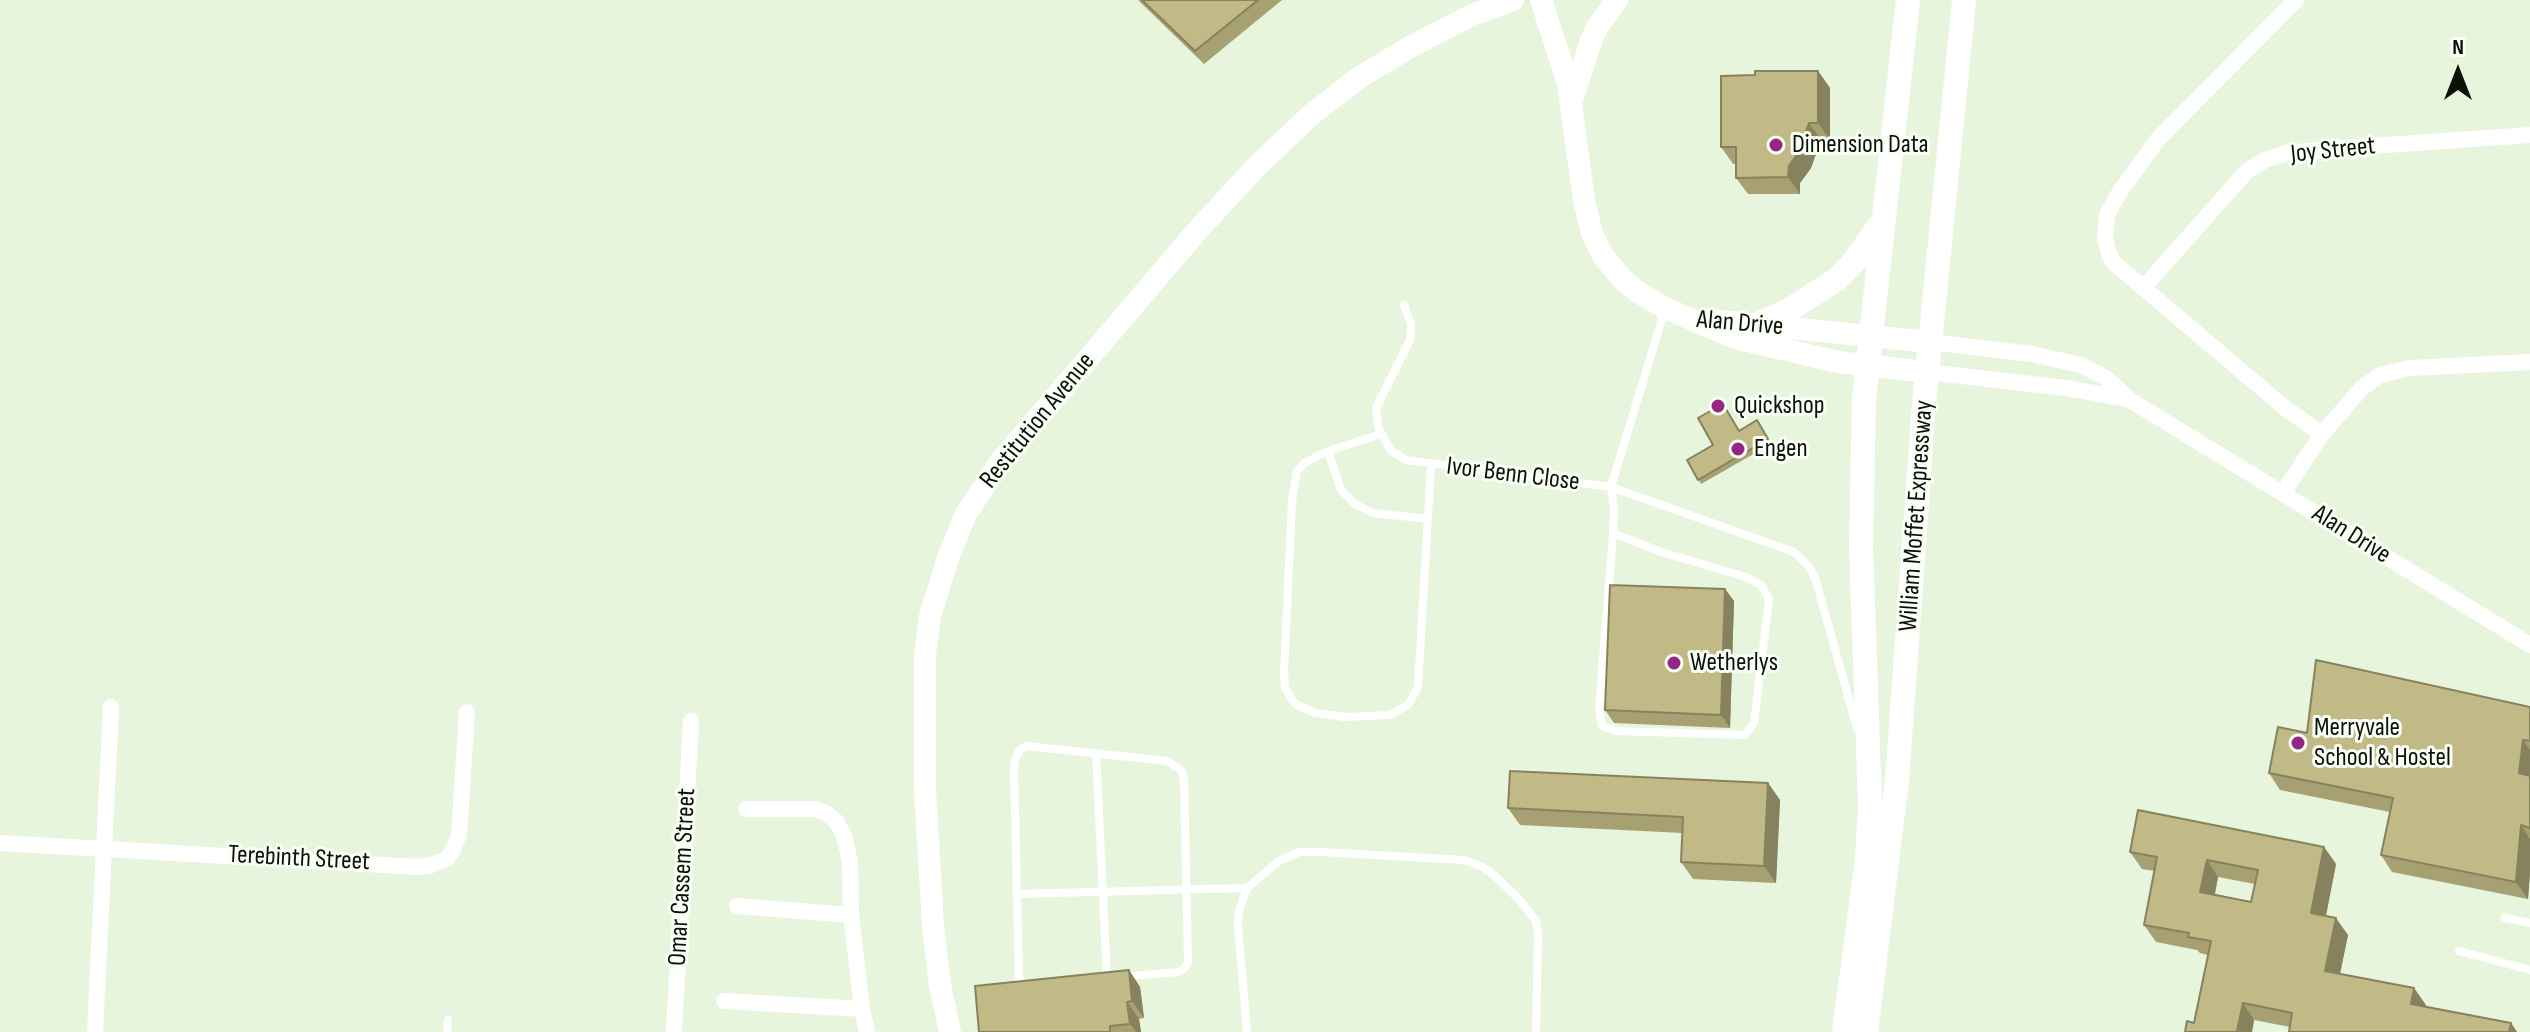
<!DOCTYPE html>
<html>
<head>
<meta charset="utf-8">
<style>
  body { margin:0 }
  #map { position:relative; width:2530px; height:1032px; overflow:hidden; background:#e7f5dd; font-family:"Sofia Sans Condensed",sans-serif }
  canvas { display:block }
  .north { position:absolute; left:2418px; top:32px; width:80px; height:80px; -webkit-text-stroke:6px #f9fff5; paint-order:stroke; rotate:0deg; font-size:22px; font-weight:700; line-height:32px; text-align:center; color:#0c1009 }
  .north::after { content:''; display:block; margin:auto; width:28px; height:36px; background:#0c1009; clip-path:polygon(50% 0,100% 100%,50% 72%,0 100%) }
</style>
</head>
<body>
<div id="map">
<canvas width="2530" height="1032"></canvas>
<div class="north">N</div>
</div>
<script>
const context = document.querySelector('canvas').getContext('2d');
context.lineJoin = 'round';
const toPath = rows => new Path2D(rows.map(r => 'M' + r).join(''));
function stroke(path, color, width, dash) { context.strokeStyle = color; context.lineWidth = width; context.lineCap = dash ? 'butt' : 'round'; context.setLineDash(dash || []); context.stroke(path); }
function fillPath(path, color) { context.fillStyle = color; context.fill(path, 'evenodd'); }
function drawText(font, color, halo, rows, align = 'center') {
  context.font = font + ' "Sofia Sans Condensed",sans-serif'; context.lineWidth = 6; context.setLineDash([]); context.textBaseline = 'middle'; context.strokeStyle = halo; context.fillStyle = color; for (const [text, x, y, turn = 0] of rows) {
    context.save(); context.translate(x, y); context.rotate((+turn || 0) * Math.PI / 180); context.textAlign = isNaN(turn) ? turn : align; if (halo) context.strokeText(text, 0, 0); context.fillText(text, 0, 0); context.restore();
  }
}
stroke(toPath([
  [1404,305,1411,324,1410,340,1376,408,1378,427,1391,451,1406,460,1611,487,1794,552,1810,568,1816,581,1857,728],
  [1381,434,1328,451,1304,463,1297,471,1292,501,1284,671,1285,688,1295,704,1315,713,1344,717,1390,715,1408,705,1418,687,1431,464],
  [1328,451,1341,490,1355,504,1373,513,1428,519],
  [1613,533,1661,552,1746,577,1761,585,1769,599,1754,723,1745,735,1616,731,1602,726,1599,709,1613,533,1614,509,1611,487,1665,309],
  [1026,746,1167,761,1182,771,1184,781,1188,962,1184,969,1178,972,1029,985,1023,984,1019,979,1014,770,1015,760,1019,751,1026,746],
  [1096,753,1107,979],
  [1016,894,1247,888],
  [2505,918,2530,923],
  [2459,951,2530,970],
  [447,1032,448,1020],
  [1247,1032,1238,927,1239,911,1247,888,1279,861,1299,852,1322,852,1464,860,1483,867,1495,876,1519,899,1536,921,1538,934,1536,1032]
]), '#fff', 8);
stroke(toPath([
  [2296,0,2158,139,2119,193,2107,215,2105,237,2109,254,2114,263,2285,408,2322,434],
  [2143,288,2247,171,2265,160,2286,153,2329,149,2530,135],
  [1930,342,2032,354,2081,365,2106,378,2130,400,2530,645],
  [1927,372,2066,388,2128,399],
  [2283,493,2322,434,2362,388,2380,375,2410,368,2530,362],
  [746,809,815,809,826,813,836,821,844,835,850,862,851,915,862,1009,867,1032],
  [0,843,418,867,432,865,446,859,452,852,459,835,467,712],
  [737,906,851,915],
  [724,1001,862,1009],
  [95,1032,111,707],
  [674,1032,691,721]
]), '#fff', 16);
stroke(toPath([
  [1541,0,1568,83,1584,200,1592,234,1604,257,1624,281,1638,292,1665,308,1735,338,1838,362,1927,372],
  [1572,100,1592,38,1598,26,1617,0],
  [1709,320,1930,342],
  [950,1032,940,985,933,925,925,791,925,655,930,616,948,558,966,514,1001,461,1197,231,1257,166,1312,114,1360,77,1410,47,1472,15,1513,0]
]), '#fff', 22);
stroke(toPath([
  [1756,325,1789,310,1836,280,1853,263,1879,226],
  [1844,1032,1867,860,1870,805,1861,547,1864,398,1908,0],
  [1866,1032,1897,780,1924,404,1964,0]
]), '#fff', 24);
fillPath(toPath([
  [1138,0,1282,0,1204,64],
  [1818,71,1830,88,1830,140,1821,140,1811,168,1800,183,1800,194,1748,194,1736,178,1736,164,1733,164,1721,147,1755,75],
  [1757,420,1771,444,1701,484,1687,460],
  [1725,589,1734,601,1730,728,1614,723,1605,710],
  [2530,707,2530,872,2528,899,2392,872,2381,855,2390,812,2280,790,2269,773],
  [1768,783,1780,800,1776,883,1693,879,1681,862,1683,833,1520,825,1508,808],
  [2324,847,2336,864,2326,916,2348,935,2340,974,2414,988,2426,1006,2511,1023,2517,1032,2289,1032,2290,1027,2254,1020,2252,1032,2185,1032,2194,1023,2208,955,2200,953,2197,950,2156,942,2144,925,2155,871,2142,869,2130,852],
  [2218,877,2255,884,2251,902,2215,894],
  [1129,970,1140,987,1144,1018,1139,1019,1141,1032,979,1032]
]), '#a6a073');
fillPath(toPath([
  [1818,71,1830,88,1830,140,1818,123],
  [1809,123,1821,140,1811,168,1800,183,1800,194,1788,177,1789,166],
  [1725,589,1734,601,1730,728,1721,715],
  [2523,740,2530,750,2530,789,2519,773],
  [1768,783,1780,800,1776,883,1764,866],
  [2521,825,2530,839,2530,872,2528,899,2516,882],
  [2324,847,2336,864,2323,930,2311,913],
  [2207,860,2218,877,2212,908,2200,892],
  [2336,918,2348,935,2337,988,2325,971],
  [1129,970,1140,987,1144,1018,1132,1001],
  [2414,988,2426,1005,2423,1020,2411,1004],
  [1127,1002,1139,1019,1141,1032,1136,1032,1130,1024],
  [2243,1003,2254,1020,2252,1032,2238,1032],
  [2511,1023,2517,1032,2509,1032]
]), '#87825e');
const building = toPath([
  [1142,0,1258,0,1195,51,1142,0],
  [1755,71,1818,71,1818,123,1809,123,1799,151,1789,166,1788,177,1736,178,1736,147,1721,147,1721,76,1755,75,1755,71],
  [1723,404,1739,431,1757,420,1768,439,1698,480,1687,460,1713,445,1698,418,1723,404],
  [1610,585,1725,589,1721,715,1605,710,1610,585],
  [2316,660,2530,707,2530,741,2523,740,2519,773,2530,776,2530,828,2521,825,2516,882,2381,855,2393,798,2269,773,2278,727,2307,733,2316,660],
  [1510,771,1768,783,1764,866,1681,862,1683,817,1508,808,1510,771],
  [2138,810,2324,847,2311,913,2336,918,2325,971,2414,988,2411,1004,2511,1023,2509,1032,2289,1032,2292,1013,2243,1003,2237,1031,2240,1032,2185,1032,2187,1021,2194,1023,2211,941,2188,937,2189,933,2144,925,2157,857,2130,852,2138,810],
  [2207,860,2258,870,2251,902,2200,892,2207,860],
  [1129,970,1132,1001,1127,1002,1130,1024,1110,1026,1110,1032,979,1032,975,986,1129,970]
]);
fillPath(building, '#c1ba86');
stroke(building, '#87825e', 2);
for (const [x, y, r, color] of [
  [1776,145,8,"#962584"],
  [1718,406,8,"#962584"],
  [1738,449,8,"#962584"],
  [1674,663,8,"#962584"],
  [2298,743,8,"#962584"]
]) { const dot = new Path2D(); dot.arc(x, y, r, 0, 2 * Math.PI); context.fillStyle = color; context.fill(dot); stroke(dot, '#f9fff5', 3); }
drawText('26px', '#0c1009', '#f9fff5', [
  ["Dimension Data",1792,145],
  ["Quickshop",1734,406],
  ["Engen",1754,449],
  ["Wetherlys",1690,663],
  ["Merryvale",2314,728],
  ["School & Hostel",2314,758]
], 'left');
drawText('26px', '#0c1009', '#f9fff5', [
  ["Joy Street",2333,151,-6],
  ["Alan Drive",1740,324,5],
  ["Restitution Avenue",1038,421,-51],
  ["Ivor Benn Close",1513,475,7],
  ["William Moffet Expressway",1917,516,-86],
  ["Alan Drive",2351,535,32],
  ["Terebinth Street",299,859,3],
  ["Omar Cassem Street",683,877,-87]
]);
</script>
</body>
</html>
